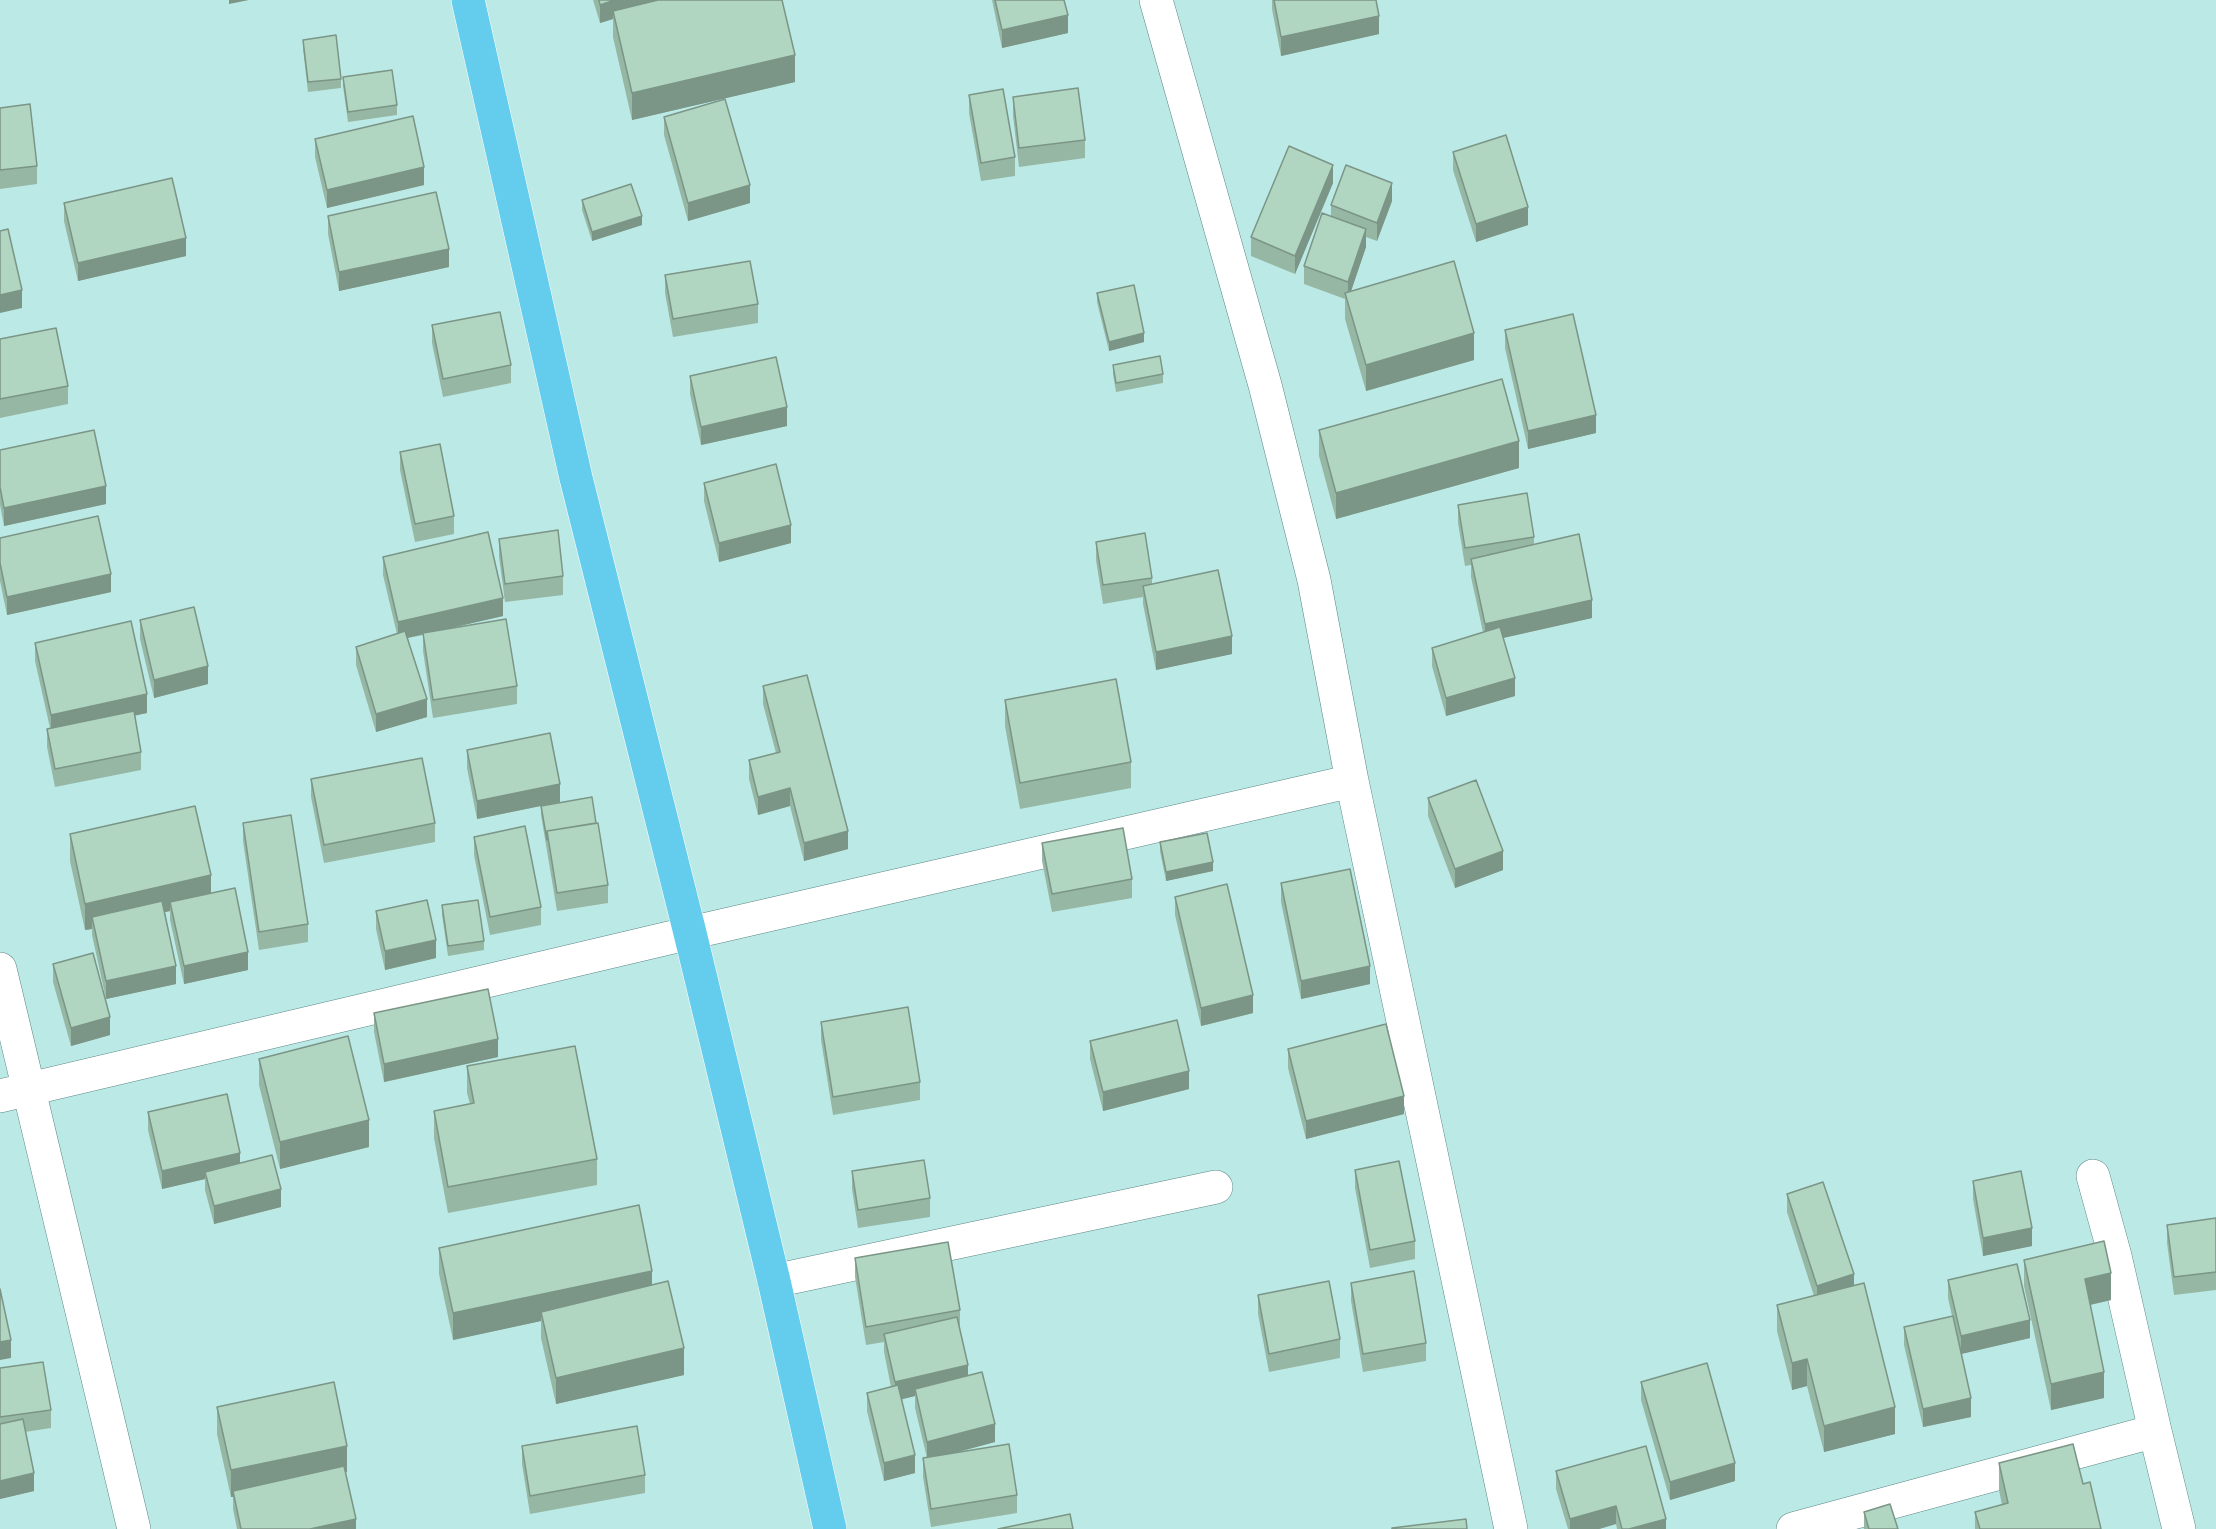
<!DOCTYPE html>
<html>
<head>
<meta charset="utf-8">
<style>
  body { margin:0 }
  canvas { display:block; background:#bbe9e6 }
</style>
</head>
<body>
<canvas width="2216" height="1529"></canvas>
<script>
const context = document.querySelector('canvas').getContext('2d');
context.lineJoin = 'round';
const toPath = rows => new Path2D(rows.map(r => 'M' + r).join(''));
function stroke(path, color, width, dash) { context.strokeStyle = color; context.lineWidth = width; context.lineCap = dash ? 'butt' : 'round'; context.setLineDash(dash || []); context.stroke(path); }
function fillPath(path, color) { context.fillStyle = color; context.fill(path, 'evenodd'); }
const minor = toPath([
  [1156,0,1265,385,1314,580,1352,781,1511,1529],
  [0,969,134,1529],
  [0,1096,690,933,1352,781],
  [2093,1176,2115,1256,2155,1431,2179,1529],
  [774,1281,1216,1187],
  [1793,1529,2155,1431]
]);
const trunk = toPath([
  [468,0,576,478,690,933,774,1281,830,1529]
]);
stroke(minor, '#5c8886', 34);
stroke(trunk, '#fff', 34);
stroke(minor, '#fff', 33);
stroke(trunk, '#64ccec', 33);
fillPath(toPath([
  [593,0,782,0,795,82,632,120,613,37,613,19,600,23],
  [992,0,1064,0,1068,33,1002,48],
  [1272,0,1376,0,1379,34,1281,56,1272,9],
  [303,40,341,79,341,88,308,92,303,49],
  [343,77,397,105,397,115,348,122,343,86],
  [969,95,1015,157,1015,176,981,181,969,113],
  [1013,97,1085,140,1085,158,1019,167,1013,116],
  [0,108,37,166,37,184,0,189],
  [664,117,750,203,688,221,664,135],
  [315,139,424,185,327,208,315,157],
  [1453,152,1528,225,1476,242,1453,170],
  [1333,183,1295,274,1251,256,1251,237],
  [582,200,642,225,592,241,582,210],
  [1392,201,1377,241,1366,237,1366,247,1351,291,1474,360,1366,391,1345,319,1345,299,1304,284,1304,266,1331,216,1331,205],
  [64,203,186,256,78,281,64,221],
  [328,216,449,267,339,291,328,234],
  [665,275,758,304,758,323,673,337,665,293],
  [1097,293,1144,342,1109,351,1097,302],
  [432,325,511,365,511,383,443,397,432,343],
  [1505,330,1596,433,1528,449,1505,348],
  [0,339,68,386,68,404,0,418],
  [1113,365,1163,374,1163,383,1116,392,1113,374],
  [690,376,787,426,701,445,690,394],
  [1319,430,1519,468,1336,519,1319,456],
  [0,450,106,504,4,526,0,505],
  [400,452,454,516,454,534,415,542,400,470],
  [704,483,791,543,719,562,704,501],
  [1458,505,1534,537,1534,545,1592,618,1503,638,1515,696,1446,716,1432,666,1432,648,1483,632,1471,577,1471,565,1465,566,1458,523],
  [0,538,111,592,7,615,0,581],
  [499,539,563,576,563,595,505,602,499,557],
  [1096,542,1152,578,1152,584,1232,654,1156,670,1143,604,1143,597,1103,604,1096,560],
  [383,557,503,616,451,628,517,686,517,704,433,718,423,651,423,635,408,638,427,717,376,732,356,665,356,647,397,634,383,575],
  [140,620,208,684,154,698,140,639],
  [35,643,147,713,134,715,141,752,141,770,55,787,47,747,47,729,50,728,35,661],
  [763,686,848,849,804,861,790,806,758,815,749,779,749,760,776,753,763,704],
  [1005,700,1131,762,1131,788,1020,809,1005,726],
  [467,750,560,802,608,885,608,903,557,911,541,815,541,806,477,819,467,768],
  [311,779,435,823,435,842,324,863,311,797],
  [1428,798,1503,870,1455,888,1428,816],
  [243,823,308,924,308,942,259,950,243,841],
  [70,834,211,893,248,970,184,984,170,920,170,911,165,912,176,984,106,999,92,935,92,929,85,930,70,861],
  [474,837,541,907,541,925,490,935,474,855],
  [1160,842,1213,871,1166,881,1160,851],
  [1042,843,1132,879,1132,898,1052,912,1042,861],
  [1281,883,1370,984,1301,999,1281,902],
  [1175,897,1253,1013,1201,1026,1175,915],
  [442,905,484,941,484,950,448,956,442,915],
  [376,911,436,958,385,970,376,929],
  [53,964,110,1035,71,1046,53,982],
  [374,1013,498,1057,384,1082,374,1032],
  [821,1022,920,1082,920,1100,833,1115,821,1040],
  [1090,1041,1189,1089,1103,1111,1090,1059],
  [1288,1049,1404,1114,1306,1139,1288,1068],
  [259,1059,369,1147,280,1169,259,1085],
  [467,1066,597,1159,597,1185,448,1213,434,1138,434,1111,470,1104,467,1093],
  [148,1112,240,1163,281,1207,214,1224,205,1190,205,1179,162,1189,148,1130],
  [1355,1170,1415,1241,1415,1259,1370,1268,1355,1188],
  [852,1171,930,1198,930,1217,858,1228,852,1189],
  [1973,1181,2032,1246,1983,1256,1973,1199],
  [1787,1194,1854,1286,1895,1434,1824,1452,1807,1386,1792,1390,1777,1331,1777,1305,1814,1296,1787,1212],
  [2216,1218,2216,1290,2174,1295,2167,1243,2167,1225],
  [439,1248,652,1285,684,1375,556,1404,541,1338,541,1321,453,1340,439,1274],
  [855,1258,960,1310,960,1329,968,1376,995,1442,951,1454,1017,1495,1017,1513,931,1527,923,1477,923,1458,927,1458,915,1408,915,1396,902,1399,915,1473,884,1481,867,1411,867,1393,891,1387,884,1352,884,1342,866,1345,855,1277],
  [2024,1260,2111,1300,2090,1305,2104,1398,2051,1410,2024,1286],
  [1948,1280,2030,1338,1961,1354,1971,1417,1923,1427,1904,1345,1904,1327,1952,1316,1948,1298],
  [1351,1283,1426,1343,1426,1361,1363,1372,1351,1301],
  [1258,1295,1340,1339,1340,1358,1269,1372,1258,1314],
  [0,1368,51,1410,51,1428,25,1432,34,1491,0,1499],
  [1641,1382,1735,1481,1670,1500,1641,1400],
  [217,1407,347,1472,345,1473,356,1529,237,1529,233,1509,233,1497,231,1497,217,1434],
  [522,1446,645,1475,645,1493,530,1514,522,1464],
  [1999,1463,2101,1529,1975,1529,1975,1512,2002,1505,1999,1490],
  [1556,1471,1666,1529,1617,1529,1616,1524,1599,1529,1568,1529,1556,1489],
  [1864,1512,1898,1529,1864,1529]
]), '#97b7a5');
fillPath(toPath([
  [229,0,249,0,229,4],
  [615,0,671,0,613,11,613,19,600,23,600,5],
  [1068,15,1068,33,1002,48,1002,30],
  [1379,16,1379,34,1281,56,1281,37],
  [795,55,795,82,632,120,632,93],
  [1333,165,1333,183,1295,274,1295,256],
  [424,167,424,185,327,208,327,190],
  [1392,183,1392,201,1377,241,1377,223],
  [750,185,750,203,688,221,688,203],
  [1528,207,1528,225,1476,242,1476,224],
  [642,216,642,225,592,241,592,232],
  [1366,229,1366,247,1348,300,1348,282],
  [186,238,186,256,78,281,78,263],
  [449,249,449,267,339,291,339,272],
  [22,290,22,308,0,313,0,295],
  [1144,333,1144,342,1109,351,1109,342],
  [1474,333,1474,360,1366,391,1366,365],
  [787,407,787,426,701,445,701,427],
  [1596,415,1596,433,1528,449,1528,431],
  [1519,441,1519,468,1336,519,1336,493],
  [106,486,106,504,4,526,4,508],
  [791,525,791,543,719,562,719,543],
  [111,574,111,592,7,615,7,597],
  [503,598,503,616,398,640,398,622],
  [1592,600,1592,618,1485,642,1485,624],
  [1232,636,1232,654,1156,670,1156,652],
  [208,666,208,684,154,698,154,680],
  [1515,678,1515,696,1446,716,1446,698],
  [147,694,147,713,51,734,51,715],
  [427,699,427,717,376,732,376,714],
  [560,784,560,802,477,819,477,801],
  [790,788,790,806,758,815,758,797],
  [848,831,848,849,804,861,804,843],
  [1503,851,1503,870,1455,888,1455,869],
  [1213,862,1213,871,1166,881,1166,872],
  [211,875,211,902,170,902,170,911,95,928,92,917,92,929,85,930,85,904],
  [436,940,436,958,385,970,385,951],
  [248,952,248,970,184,984,184,966],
  [176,966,176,984,106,999,106,981],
  [1370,966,1370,984,1301,999,1301,981],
  [1253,995,1253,1013,1201,1026,1201,1008],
  [110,1017,110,1035,71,1046,71,1028],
  [498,1039,498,1057,384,1082,384,1064],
  [1189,1071,1189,1089,1103,1111,1103,1092],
  [1404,1096,1404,1114,1306,1139,1306,1121],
  [369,1120,369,1147,280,1169,280,1142],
  [240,1153,240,1172,205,1172,205,1179,162,1189,162,1171],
  [281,1189,281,1207,214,1224,214,1206],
  [2032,1228,2032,1246,1983,1256,1983,1238],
  [652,1271,652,1297,541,1312,541,1321,453,1340,453,1313],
  [2111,1273,2111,1300,2085,1306,2085,1279],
  [1854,1274,1854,1292,1817,1305,1817,1286],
  [2030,1320,2030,1338,1961,1354,1961,1336],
  [11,1340,11,1358,0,1360,0,1342],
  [684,1348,684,1375,556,1404,556,1378],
  [1807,1359,1807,1386,1792,1390,1792,1363],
  [968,1365,968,1383,915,1389,915,1396,895,1401,895,1382],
  [2104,1372,2104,1398,2051,1410,2051,1384],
  [1971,1398,1971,1417,1923,1427,1923,1409],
  [1895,1407,1895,1434,1824,1452,1824,1426],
  [995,1424,995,1442,927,1460,927,1442],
  [347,1446,347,1472,234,1496,233,1491,233,1497,231,1497,231,1470],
  [915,1455,915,1473,884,1481,884,1463],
  [1735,1463,1735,1481,1670,1500,1670,1482],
  [34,1473,34,1491,0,1499,0,1481],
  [1616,1506,1616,1524,1599,1529,1570,1529,1570,1519],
  [356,1519,356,1529,310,1529],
  [1666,1519,1666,1529,1629,1529]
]), '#7b9586');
const building = toPath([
  [599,0,615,0,600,5,599,0],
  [658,0,782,0,795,55,632,93,613,11,658,0],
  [995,0,1064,0,1068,15,1002,30,995,0],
  [1274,0,1376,0,1379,16,1281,37,1274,0],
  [336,35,341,79,308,82,303,40,336,35],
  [392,70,397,105,348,112,343,77,392,70],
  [1078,88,1085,140,1019,148,1013,97,1078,88],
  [1003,89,1015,157,981,163,969,95,1003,89],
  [725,99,750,185,688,203,664,117,725,99],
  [30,104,37,166,0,170,0,108,30,104],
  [413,116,424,167,327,190,315,139,413,116],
  [1506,135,1528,207,1476,224,1453,152,1506,135],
  [1289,146,1333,165,1295,256,1251,237,1289,146],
  [1346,165,1392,183,1377,223,1331,205,1346,165],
  [172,178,186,238,78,263,64,203,172,178],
  [631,184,642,216,592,232,582,200,631,184],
  [436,192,449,249,339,272,328,216,436,192],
  [1322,213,1366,229,1348,282,1304,266,1322,213],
  [8,229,22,290,0,295,0,231,8,229],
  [750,261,758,304,673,319,665,275,750,261],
  [1454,261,1474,333,1366,365,1345,293,1454,261],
  [1134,285,1144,333,1109,342,1097,293,1134,285],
  [500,312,511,365,443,379,432,325,500,312],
  [1573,314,1596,415,1528,431,1505,330,1573,314],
  [56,328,68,386,0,399,0,339,56,328],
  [1160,356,1163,374,1116,383,1113,365,1160,356],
  [776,357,787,407,701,427,690,376,776,357],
  [1502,379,1519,441,1336,493,1319,430,1502,379],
  [94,430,106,486,4,508,0,487,0,450,94,430],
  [440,444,454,516,415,524,400,452,440,444],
  [776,464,791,525,719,543,704,483,776,464],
  [1527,493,1534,537,1465,548,1458,505,1527,493],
  [98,516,111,574,7,597,0,563,0,538,98,516],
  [558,530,563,576,505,584,499,539,558,530],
  [488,532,503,598,398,622,383,557,488,532],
  [1145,533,1152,578,1103,585,1096,542,1145,533],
  [1579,534,1592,600,1485,624,1471,559,1579,534],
  [1218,570,1232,636,1156,652,1143,586,1218,570],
  [194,607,208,666,154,680,140,620,194,607],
  [506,619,517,686,433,700,423,633,506,619],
  [131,621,147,694,51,715,35,643,131,621],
  [1500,627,1515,678,1446,698,1432,648,1500,627],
  [405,631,427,699,376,714,356,647,405,631],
  [807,675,848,831,804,843,790,788,758,797,749,760,780,752,763,686,807,675],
  [1116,679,1131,762,1020,783,1005,700,1116,679],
  [134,711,141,752,55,769,47,729,134,711],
  [550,733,560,784,477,801,467,750,550,733],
  [422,758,435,823,324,845,311,779,422,758],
  [1476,780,1503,851,1455,869,1428,798,1476,780],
  [592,797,596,823,547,831,547,840,541,806,592,797],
  [195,806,211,875,85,904,70,834,195,806],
  [291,815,308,924,259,932,243,823,291,815],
  [598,823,608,885,557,893,547,831,598,823],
  [525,826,541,907,490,917,474,837,525,826],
  [1123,828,1132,879,1052,894,1042,843,1123,828],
  [1207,833,1213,862,1166,872,1160,842,1207,833],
  [1350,869,1370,966,1301,981,1281,883,1350,869],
  [1227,884,1253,995,1201,1008,1175,897,1227,884],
  [235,888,248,952,184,966,170,902,235,888],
  [427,900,436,940,385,951,376,911,427,900],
  [478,900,484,941,448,946,442,905,478,900],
  [162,901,176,966,106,981,92,917,162,901],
  [93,953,110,1017,71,1028,53,964,93,953],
  [488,989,498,1039,384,1064,374,1013,488,989],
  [908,1007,920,1082,833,1097,821,1022,908,1007],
  [1177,1020,1189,1071,1103,1092,1090,1041,1177,1020],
  [1386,1024,1404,1096,1306,1121,1288,1049,1386,1024],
  [348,1036,369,1120,280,1142,259,1059,348,1036],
  [575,1046,597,1159,448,1187,434,1111,474,1103,467,1066,575,1046],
  [227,1094,240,1153,162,1171,148,1112,227,1094],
  [272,1155,281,1189,214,1206,205,1172,272,1155],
  [924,1160,930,1198,858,1210,852,1171,924,1160],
  [1399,1161,1415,1241,1370,1250,1355,1170,1399,1161],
  [2021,1171,2032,1228,1983,1238,1973,1181,2021,1171],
  [1823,1182,1854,1274,1817,1286,1787,1194,1823,1182],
  [639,1205,652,1271,453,1313,439,1248,639,1205],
  [2216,1218,2216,1272,2174,1277,2167,1225,2216,1218],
  [2104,1241,2111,1273,2085,1279,2104,1372,2051,1384,2024,1260,2104,1241],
  [948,1242,960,1310,866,1327,855,1258,948,1242],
  [2017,1264,2030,1320,1961,1336,1948,1280,2017,1264],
  [1414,1271,1426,1343,1363,1354,1351,1283,1414,1271],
  [668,1281,684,1348,556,1378,541,1312,668,1281],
  [1329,1281,1340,1339,1269,1354,1258,1295,1329,1281],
  [1864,1283,1895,1407,1824,1426,1807,1359,1792,1363,1777,1305,1864,1283],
  [0,1289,11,1340,0,1342,0,1289],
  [1953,1316,1971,1398,1923,1409,1904,1327,1953,1316],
  [957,1317,968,1365,895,1382,884,1334,957,1317],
  [43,1362,51,1410,0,1417,0,1368,43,1362],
  [1707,1363,1735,1463,1670,1482,1641,1382,1707,1363],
  [982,1372,995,1424,927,1442,915,1389,982,1372],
  [334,1382,347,1446,231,1470,217,1407,334,1382],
  [898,1385,915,1455,884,1463,867,1393,898,1385],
  [23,1419,34,1473,0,1481,0,1424,23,1419],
  [637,1426,645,1475,530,1496,522,1446,637,1426],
  [1009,1444,1017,1495,931,1509,923,1458,1009,1444],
  [2073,1444,2083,1484,2090,1482,2101,1529,1980,1529,1975,1512,2008,1503,1999,1463,2073,1444],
  [1646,1446,1666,1519,1629,1529,1622,1529,1616,1506,1570,1519,1556,1471,1646,1446],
  [344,1466,356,1519,310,1529,241,1529,233,1491,344,1466],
  [1890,1504,1898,1529,1869,1529,1864,1512,1890,1504],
  [1070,1514,1073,1529,998,1529,1070,1514],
  [1466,1519,1467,1529,1392,1529,1392,1528,1466,1519]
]);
fillPath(building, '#b0d5c0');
stroke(building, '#7b9586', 1.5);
</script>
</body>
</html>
